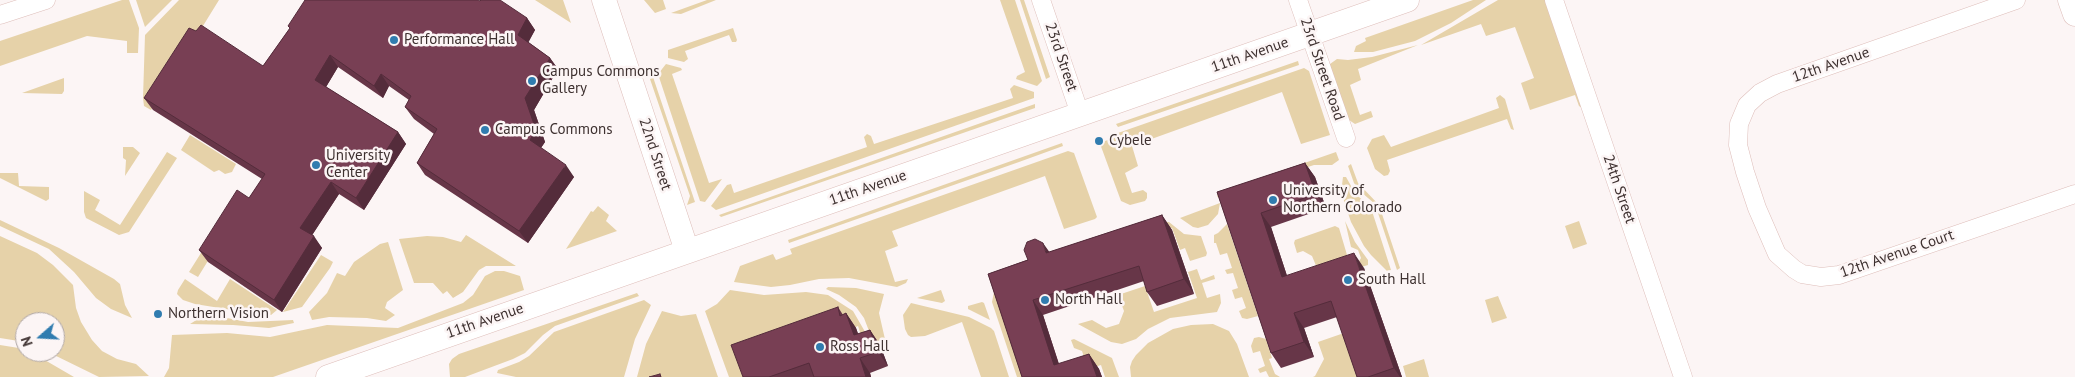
<!DOCTYPE html>
<html>
<head>
<meta charset="utf-8">
<style>
  body { margin:0 }
  #map { position:relative; width:2075px; height:377px; overflow:hidden; background:#fcf5f5; font-family:"PT Sans",sans-serif }
  canvas { display:block }
  .north { position:absolute; left:15px; top:312px; width:50px; height:50px; box-sizing:border-box; background:#fcf5f5; border:1px solid #b0a7a6; border-radius:50%; rotate:251deg; font-size:14px; font-weight:700; line-height:20px; text-align:center; color:#3e3130 }
  .north::after { content:''; display:block; margin:auto; width:18px; height:22px; background:#307caf; clip-path:polygon(50% 0,100% 100%,50% 72%,0 100%) }
</style>
</head>
<body>
<div id="map">
<canvas width="2075" height="377"></canvas>
<div class="north">N</div>
</div>
<script>
const context = document.querySelector('canvas').getContext('2d');
context.lineJoin = 'round';
function fillPath(path, color) { context.fillStyle = color; context.fill(path, 'evenodd'); }
const toPath = rows => new Path2D(rows.map(r => 'M' + r).join(''));
function stroke(path, color, width, dash) { context.strokeStyle = color; context.lineWidth = width; context.lineCap = dash ? 'butt' : 'round'; context.setLineDash(dash || []); context.stroke(path); }
function drawText(font, color, halo, rows, align = 'center') {
  context.font = font + ' "PT Sans",sans-serif'; context.lineWidth = 5; context.setLineDash([]); context.textBaseline = 'middle'; context.strokeStyle = halo; context.fillStyle = color; for (const [text, x, y, turn = 0] of rows) {
    context.save(); context.translate(x, y); context.rotate((+turn || 0) * Math.PI / 180); context.textAlign = isNaN(turn) ? turn : align; if (halo) context.strokeText(text, 0, 0); context.fillText(text, 0, 0); context.restore();
  }
}
fillPath(toPath([
  [122,0,129,0,139,28,138,53,127,53,127,41,87,36,0,66,0,41],
  [136,0,172,0,145,27],
  [179,0,219,0,151,110,144,106,143,98,145,35],
  [535,0,563,0,571,23],
  [644,0,663,0,666,9,655,13],
  [707,0,716,0,681,14,671,13],
  [1000,0,1015,0,1042,81,1037,86,1016,79,1017,76,1025,72],
  [1020,0,1024,0,1050,77,1046,79],
  [1473,0,1486,0,1451,23,1415,41,1373,52,1354,52,1356,46,1366,41,1365,38],
  [1498,0,1547,0,1582,108,1579,106,1575,95,1530,110,1521,83,1534,78,1515,27,1486,36,1481,24,1421,45],
  [733,28,737,40,736,42,732,42,729,35,685,51,688,59,684,62,668,58,668,50],
  [1418,45,1358,69,1361,80,1350,85,1360,115,1371,111,1373,117,1355,124,1349,120,1329,66,1330,64,1337,59,1348,60,1372,57],
  [1298,61,1299,65,1118,127,1116,124],
  [666,64,681,68,682,70,672,74,709,183,722,179,705,202,700,201,658,74],
  [1304,68,1309,71,1330,135,1301,144,1282,92,1132,146,1138,166,1125,173,1132,193,1143,190,1147,193,1147,198,1145,201,1130,205,1121,201,1099,141,1102,142,1114,138,1118,133],
  [653,77,695,202,687,205,690,196,650,79],
  [64,78,64,91,62,94,22,93],
  [1014,85,1034,92,1034,98,716,210,711,206,727,185,731,184,734,193,867,147,864,137,867,134,871,136,874,144,1013,98,1010,89],
  [1500,95,1505,99,1514,130,1511,129,1507,119,1387,160,1390,171,1388,175,1384,176,1375,169,1367,148,1372,139,1384,135,1391,147,1499,108,1496,98],
  [1035,104,1035,108,721,217,719,215],
  [190,135,236,164,232,172,225,174,219,170,214,172,181,150],
  [1062,143,1063,146,1019,162,789,243,788,240],
  [123,147,133,147,140,153,125,176,126,160,123,158],
  [1068,151,1074,153,1097,217,1095,219,1064,229,1045,176,892,231,898,246,885,251,895,282,908,279,906,283,897,287,849,278,819,279,790,285,771,287,734,282,740,266,773,254,776,260,792,254,790,249],
  [167,152,177,158,129,232,119,235,86,218,84,212,84,191,100,200,95,210,120,225],
  [1336,152,1339,160,1332,165,1314,165,1217,197,1218,193],
  [1351,164,1358,183,1379,205,1400,268,1397,270,1375,204,1361,192,1354,183,1348,166],
  [0,173,18,173,19,186,49,187,49,199,46,201,0,178],
  [1343,177,1346,177,1355,193,1371,208,1391,270,1387,271,1371,255,1364,246,1351,222,1344,201,1342,185],
  [1220,203,1218,214,1208,225,1198,228,1193,227,1180,218],
  [598,206,609,215,606,221,617,231,566,249,591,211,593,212],
  [230,207,238,212,198,277,189,272],
  [0,220,59,248,114,279,120,284,125,305,132,318,111,309,96,298,74,272,49,249,0,226],
  [1345,221,1355,242,1368,260,1368,265,1358,268,1357,265,1361,258,1358,250,1351,247],
  [1579,221,1587,244,1573,249,1565,226],
  [1166,222,1169,222,1184,234,1201,236,1207,253,1206,256,1190,261,1185,248,1180,250,1172,228,1069,262],
  [1227,224,1258,316,1247,319,1242,318,1239,311,1246,308,1242,297,1235,299,1232,290,1238,288,1233,273,1227,274,1225,270,1232,268,1227,253,1220,255,1216,243,1214,243,1214,235,1218,233],
  [1335,226,1339,228,1350,265,1317,268,1312,256,1303,251,1297,253,1294,243,1295,240],
  [466,235,516,266,486,266,479,270,463,292,453,298,447,291,443,294,433,283,414,283,399,239,427,236,443,237,461,242],
  [0,236,37,253,53,265,73,285,76,308,81,322,92,340,102,351,117,359,136,364,149,376,99,377,48,352,55,352,55,322,25,322,25,342,0,338],
  [388,242,403,290,387,302,385,308,395,315,386,321,367,318,329,317,312,320,309,312,327,293,337,273,345,276,354,262,380,244],
  [321,255,333,262,330,268,302,307,283,312],
  [1197,269,1201,280,1214,275,1215,279,1202,283,1207,298,1220,294,1221,303,1217,312,1170,318,1148,329,1136,339,1122,344,1111,342,1078,324,1092,320,1106,328,1119,324,1124,311,1118,295,1145,286,1154,312,1197,298,1188,272],
  [495,271,504,271,520,276,524,290,273,377,164,377,169,368,172,335,227,333,270,337,327,325,398,328,463,303,473,295,485,276],
  [185,279,217,301,230,279,277,310,271,315,263,315,195,304,183,300,177,294,178,290],
  [828,287,856,288,884,294,879,313,887,348,883,349,879,342,874,344,864,318,856,307,839,295,826,289],
  [730,290,764,295,806,292,828,295,853,311,864,330,869,342,864,344,858,326,746,377,729,377,705,311,717,304],
  [941,290,945,301,942,303,917,298],
  [994,292,1024,377,1017,377,992,302],
  [637,293,639,296,555,326,543,335,525,353,513,359,465,377,450,377,449,364,452,359,459,354],
  [1498,296,1507,318,1492,323,1485,300],
  [644,300,651,305,635,339,624,377,516,377,497,373,498,370,519,362,529,356,554,332],
  [982,302,984,303,990,320,968,309,968,306],
  [911,303,969,317,991,328,994,331,1009,377,981,377,962,322,925,336,911,337,908,335,905,329,903,315],
  [662,311,681,316,696,314,718,377,637,377,646,344],
  [206,314,248,322,293,320,294,323,269,328,233,325,190,324],
  [1213,324,1229,331,1237,344,1249,377,1131,377,1130,367,1132,361,1136,355,1148,343,1173,329,1191,325],
  [1344,333,1359,377,1313,377,1315,376,1324,359,1318,342],
  [1259,337,1266,339,1272,358,1269,359,1275,374,1280,377,1269,377,1266,371,1260,373,1258,369,1265,366,1260,351,1253,353,1251,346,1254,338],
  [1074,339,1112,358,1119,377,1105,377,1101,365,1082,371,1086,363,1082,351,1074,348,1071,340],
  [0,345,25,349,25,352,31,352,74,377,0,377],
  [1424,359,1429,377,1406,377,1403,366]
]), '#e6d2a9');
const street = toPath([
  [1041,0,1080,114],
  [1298,0,1346,138],
  [1554,0,1683,377],
  [2016,0,1777,84,1760,93,1747,105,1739,124,1738,145,1745,172,1757,208,1777,254,1794,269,1802,274,1821,277,1839,275,2075,194],
  [0,15,46,0]
]);
const secondary = toPath([
  [604,0,687,251],
  [2070,0,2075,14],
  [328,377,1407,0]
]);
stroke(street, '#debeba', 19);
stroke(secondary, '#debeba', 25);
stroke(street, '#fff', 18);
stroke(secondary, '#fff', 24);
fillPath(toPath([
  [480,1,527,18,535,30,528,42,550,58,558,69,534,110,545,142,541,148,574,177,528,243,425,175,417,163,434,134,414,119,405,107,409,100,389,86,383,98,338,67,326,87,398,132,406,144,364,210,339,194,312,235,322,248,282,312,208,262,199,250,249,198,262,179,153,110,144,98,263,66,290,28,288,26],
  [1305,163,1315,177,1326,208,1271,227,1287,276,1364,268,1402,377,1357,377,1337,317,1304,328,1314,357,1281,368,1271,353,1217,192],
  [1162,215,1172,230,1194,294,1157,306,1147,292,1144,281,1043,315,1059,364,1089,354,1099,369,1102,377,1022,377,988,274,1049,252],
  [838,307,843,315,846,313,856,328,858,334,870,330,880,345,888,366,870,373,871,377,743,377]
]), '#673648');
fillPath(toPath([
  [527,18,535,30,526,47,518,35],
  [330,55,338,67,323,92,315,80],
  [550,58,558,69,534,110,545,142,538,152,530,140,525,98],
  [381,74,389,86,383,98,374,86],
  [398,132,406,144,364,210,356,198],
  [1305,163,1315,177,1326,208,1316,194],
  [566,165,574,177,528,243,519,231],
  [331,182,339,194,309,240,300,228],
  [1261,213,1271,227,1292,291,1282,277],
  [1162,215,1172,230,1194,294,1184,279],
  [314,236,322,248,282,312,274,300],
  [1043,243,1053,257,1046,253],
  [1354,253,1364,268,1402,377,1400,377,1394,368],
  [1033,300,1043,315,1063,377,1054,365],
  [846,313,856,328,864,350,854,335],
  [1294,313,1304,328,1314,357,1304,342],
  [870,330,880,345,888,366,878,352],
  [1089,354,1099,369,1102,377,1097,377],
  [860,358,870,373,871,377,866,377]
]), '#542c3b');
const building = toPath([
  [305,0,478,0,480,1,481,0,500,0,527,18,518,35,550,58,525,98,536,130,530,140,566,165,519,231,417,163,437,129,405,107,411,96,381,74,374,86,330,55,315,80,398,132,356,198,331,182,300,228,314,236,274,300,199,250,237,190,249,198,265,174,144,98,189,28,196,31,201,25,263,66,290,28,288,26,305,0],
  [1305,163,1316,194,1261,213,1282,277,1354,253,1394,368,1368,377,1357,377,1331,301,1294,313,1304,342,1271,353,1217,192,1305,163],
  [1162,215,1184,279,1147,292,1139,266,1033,300,1054,365,1089,354,1097,377,1022,377,988,274,1028,260,1024,250,1027,242,1035,239,1043,243,1046,253,1162,215],
  [838,307,840,316,846,313,854,335,870,330,878,352,860,358,866,377,814,377,809,363,769,377,743,377,731,345,838,307],
  [660,374,661,377,649,377,660,374]
]);
fillPath(building, '#783f54');
stroke(building, '#542c3b', 1);
for (const [x, y, r, color] of [
  [394,40,5,"#307caf"],
  [532,81,5,"#307caf"],
  [485,130,5,"#307caf"],
  [1099,141,5,"#307caf"],
  [316,165,5,"#307caf"],
  [1273,200,5,"#307caf"],
  [1348,280,5,"#307caf"],
  [1045,300,5,"#307caf"],
  [158,314,5,"#307caf"],
  [820,347,5,"#307caf"]
]) { const dot = new Path2D(); dot.arc(x, y, r, 0, 2 * Math.PI); context.fillStyle = color; context.fill(dot); stroke(dot, '#fcf5f5', 2); }
drawText('15px', '#3e3130', '#fcf5f5', [
  ["Performance Hall",404,40],
  ["Campus Commons",542,72],
  ["Gallery",542,89],
  ["Campus Commons",495,130],
  ["Cybele",1109,141],
  ["University",326,156],
  ["Center",326,173],
  ["University of",1283,191],
  ["Northern Colorado",1283,208],
  ["South Hall",1358,280],
  ["North Hall",1055,300],
  ["Northern Vision",168,314],
  ["Ross Hall",830,347]
], 'left');
drawText('15px', '#3e3130', '#fcf5f5', [
  ["11th Avenue",1250,55,-19],
  ["23rd Street",1061,57,71],
  ["12th Avenue",1831,65,-19],
  ["23rd Street Road",1322,69,71],
  ["22nd Street",655,154,72],
  ["11th Avenue",868,188,-19],
  ["24th Street",1619,189,71],
  ["12th Avenue Court",1897,254,-19],
  ["11th Avenue",485,321,-19]
]);
</script>
</body>
</html>
